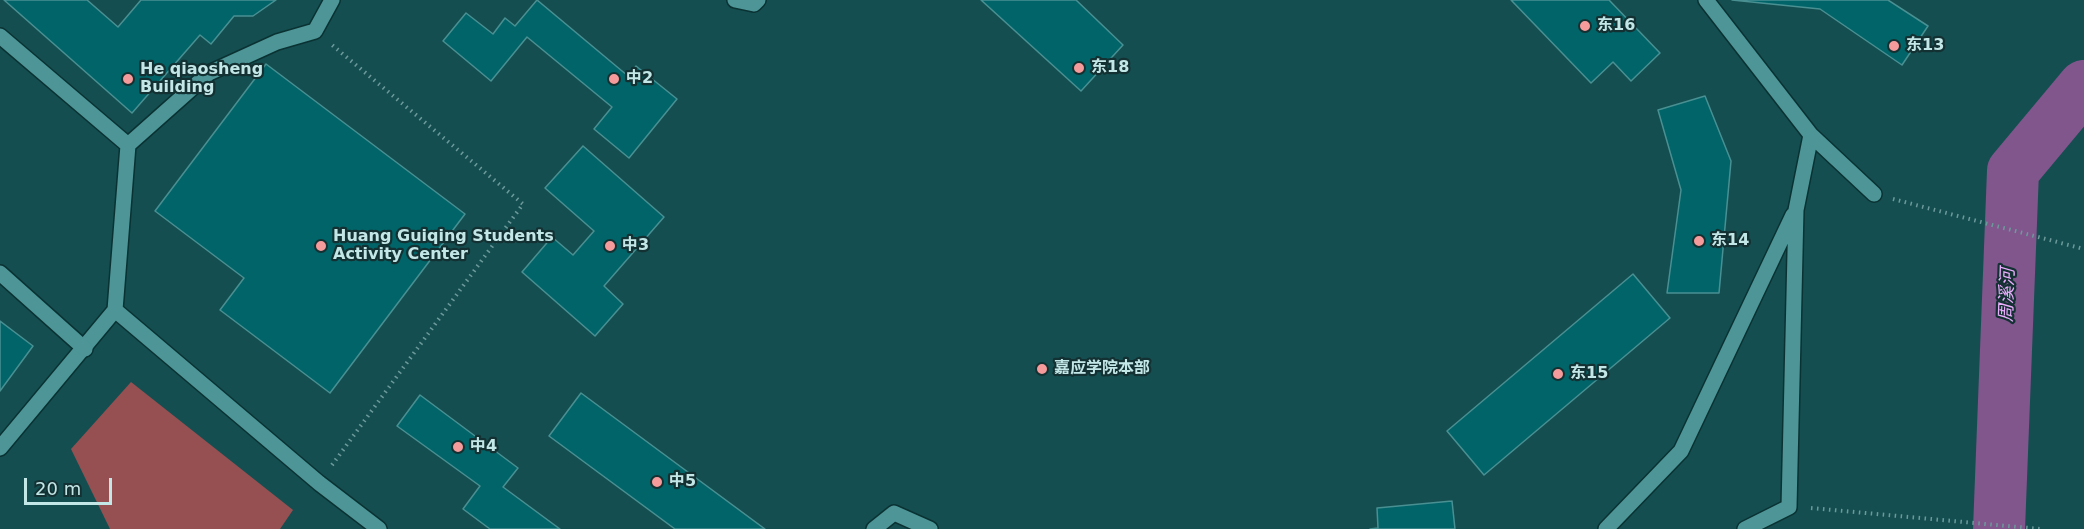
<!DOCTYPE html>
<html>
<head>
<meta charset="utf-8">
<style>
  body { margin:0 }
  #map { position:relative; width:2084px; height:529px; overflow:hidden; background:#154e50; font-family:"DejaVu Sans",sans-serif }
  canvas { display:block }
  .scale { position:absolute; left:24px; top:478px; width:88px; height:27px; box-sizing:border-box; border:3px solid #c3e6e7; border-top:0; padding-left:8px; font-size:18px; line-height:21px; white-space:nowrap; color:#c3e6e7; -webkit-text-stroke:4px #133132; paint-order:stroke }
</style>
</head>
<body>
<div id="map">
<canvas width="2084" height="529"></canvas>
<div class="scale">20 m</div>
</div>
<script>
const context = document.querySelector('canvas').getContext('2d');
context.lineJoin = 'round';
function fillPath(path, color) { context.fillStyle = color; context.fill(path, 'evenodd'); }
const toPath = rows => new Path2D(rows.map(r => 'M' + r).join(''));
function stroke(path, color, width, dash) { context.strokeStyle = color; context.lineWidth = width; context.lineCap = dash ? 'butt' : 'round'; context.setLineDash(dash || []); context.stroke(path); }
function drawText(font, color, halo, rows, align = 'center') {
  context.font = font + ' "DejaVu Sans","Noto Sans SC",sans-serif'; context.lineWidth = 4.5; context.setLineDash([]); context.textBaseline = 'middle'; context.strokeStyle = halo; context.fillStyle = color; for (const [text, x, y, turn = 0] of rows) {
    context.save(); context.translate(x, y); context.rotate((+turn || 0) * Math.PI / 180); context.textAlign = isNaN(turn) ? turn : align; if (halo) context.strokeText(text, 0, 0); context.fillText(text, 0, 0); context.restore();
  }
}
fillPath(toPath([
  [131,382,293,510,280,529,110,529,71,449]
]), '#965052');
stroke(toPath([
  [1999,529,2013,171,2084,86]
]), '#81568d', 52);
const building = toPath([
  [4,0,87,0,118,27,141,0,276,0,253,16,234,16,211,44,200,35,132,113,4,0],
  [537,0,628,76,636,66,677,99,629,158,594,129,612,107,527,37,491,81,443,41,466,13,493,34,505,18,515,26,537,0],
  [981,0,1076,0,1123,45,1081,91,981,0],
  [1511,0,1609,0,1660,53,1631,81,1613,62,1591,83,1511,0],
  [1732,0,1888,0,1928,26,1902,65,1820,9,1732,0],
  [266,64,465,214,330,393,220,310,244,278,155,211,266,64],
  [1705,96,1731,161,1719,293,1667,293,1681,190,1658,110,1705,96],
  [583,146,664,217,604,286,623,304,595,336,522,272,552,237,573,255,594,231,545,188,583,146],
  [1633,274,1670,318,1484,475,1447,431,1633,274],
  [0,321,33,346,0,391,0,321],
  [581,393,765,529,675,529,549,436,581,393],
  [420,395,518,468,503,487,560,529,490,529,463,509,480,486,397,426,420,395],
  [1452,501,1455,529,1370,529,1378,528,1377,508,1452,501]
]);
fillPath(building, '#006468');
stroke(building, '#499093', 1.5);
const lane = toPath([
  [735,0,754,4,758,0],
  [1706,0,1811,135,1874,194],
  [0,36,128,145],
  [115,310,319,483,379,529],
  [0,448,115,310,128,145,209,73,277,42,315,31,332,0],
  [874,529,894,513,930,529],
  [1606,529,1681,451,1793,215],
  [1745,529,1789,507,1796,210,1811,135]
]);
const street = toPath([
  [0,273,85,349]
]);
stroke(lane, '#0a3233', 18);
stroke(street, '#0a3233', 18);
stroke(toPath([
  [1893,199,2084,249],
  [332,465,523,204,332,45],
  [1811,508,2040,529]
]), '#6c9a9b', 4, [1.5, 4.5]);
stroke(lane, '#4d9597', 15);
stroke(street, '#4d9597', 15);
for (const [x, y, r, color] of [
  [1585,26,6,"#f59b9c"],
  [1894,46,6,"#f59b9c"],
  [1079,68,6,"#f59b9c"],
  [128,79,6,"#f59b9c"],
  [614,79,6,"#f59b9c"],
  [1699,241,6,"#f59b9c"],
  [321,246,6,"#f59b9c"],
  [610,246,6,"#f59b9c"],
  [1042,369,6,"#f59b9c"],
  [1558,374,6,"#f59b9c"],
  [458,447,6,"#f59b9c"],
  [657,482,6,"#f59b9c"]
]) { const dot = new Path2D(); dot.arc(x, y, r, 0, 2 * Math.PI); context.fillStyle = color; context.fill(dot); stroke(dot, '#133132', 2); }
drawText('bold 16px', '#c3e6e7', '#133132', [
  ["东16",1597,26],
  ["东13",1906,46],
  ["东18",1091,68],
  ["He qiaosheng",140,70],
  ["Building",140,88],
  ["中2",626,79],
  ["Huang Guiqing Students",333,237],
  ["Activity Center",333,255],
  ["东14",1711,241],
  ["中3",622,246],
  ["嘉应学院本部",1054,369],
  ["东15",1570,374],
  ["中4",470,447],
  ["中5",669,482]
], 'left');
drawText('italic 18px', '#ecaefe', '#133132', [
  ["周溪河",2008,295,-88]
]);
</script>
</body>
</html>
